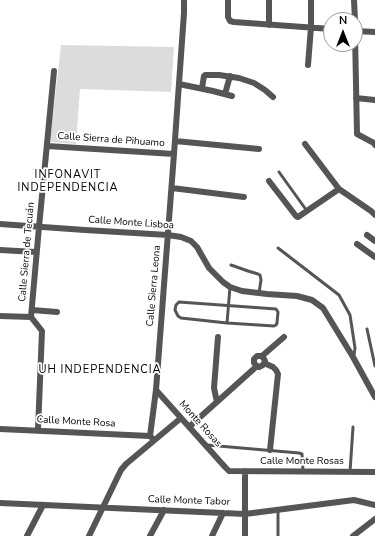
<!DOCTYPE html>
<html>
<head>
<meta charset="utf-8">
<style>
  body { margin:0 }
  #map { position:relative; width:375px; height:536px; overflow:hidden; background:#fff; font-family:"Nunito Sans",sans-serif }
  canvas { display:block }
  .north { position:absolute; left:323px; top:12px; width:40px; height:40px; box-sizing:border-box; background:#fff; border:1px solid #999; border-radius:50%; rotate:0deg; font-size:11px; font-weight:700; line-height:16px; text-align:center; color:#000 }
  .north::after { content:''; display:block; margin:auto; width:14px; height:18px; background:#000; clip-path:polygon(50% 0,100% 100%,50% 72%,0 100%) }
</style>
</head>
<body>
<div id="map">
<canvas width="375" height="536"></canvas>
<div class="north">N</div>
</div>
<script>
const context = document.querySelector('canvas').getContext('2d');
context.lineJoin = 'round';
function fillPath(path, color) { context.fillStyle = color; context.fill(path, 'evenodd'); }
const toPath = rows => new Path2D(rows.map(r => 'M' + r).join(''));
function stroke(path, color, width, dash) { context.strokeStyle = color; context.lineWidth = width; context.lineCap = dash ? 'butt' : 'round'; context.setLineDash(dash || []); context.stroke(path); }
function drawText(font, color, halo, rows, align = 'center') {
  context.font = font + ' "Nunito Sans",sans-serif'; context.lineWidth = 3.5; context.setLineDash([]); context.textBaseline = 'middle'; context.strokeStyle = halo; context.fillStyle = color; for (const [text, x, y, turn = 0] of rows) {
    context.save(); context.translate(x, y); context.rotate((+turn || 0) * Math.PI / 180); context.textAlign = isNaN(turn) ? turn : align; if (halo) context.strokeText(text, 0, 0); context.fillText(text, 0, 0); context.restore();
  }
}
fillPath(toPath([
  [61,45,174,47,171,92,80,89,76,144,50,142]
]), '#dcdcdc');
stroke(toPath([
  [279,172,307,211],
  [278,248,339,295,350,315,355,348,354,355],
  [231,265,248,271,258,274,260,275,261,280,259,293],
  [179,302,276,309,278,312,277,323,276,325,274,326,227,323,181,318,178,316,175,310,176,305,179,302],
  [227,323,230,287],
  [367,329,375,366],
  [207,445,299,453,302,454,303,471],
  [350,472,353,427],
  [278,509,278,536]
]), '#555', 3);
stroke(toPath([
  [228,0,228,17,230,21,234,22,331,29],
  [269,0,269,25],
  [354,0,355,20],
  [355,31,375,32],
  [355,34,357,134,374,143,375,145],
  [308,65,311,27,311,0],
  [179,84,213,91,232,96],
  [202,88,204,76,205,75,219,75,239,78,254,83,265,90,273,97],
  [225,94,230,76],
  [356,98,375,100],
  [175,141,259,149],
  [305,144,339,189,371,211,375,215],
  [47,146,174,154],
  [269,181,296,216,298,217,339,189],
  [172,188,244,197],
  [0,224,85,230,168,235,181,237,191,241,197,247,209,268,223,282,230,287,242,291,267,294,297,296,312,300,323,308,353,357,375,397],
  [367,235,375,241],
  [357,244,375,257],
  [0,250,36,252],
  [32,310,57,312],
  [0,316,31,317],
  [262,356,284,337],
  [264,363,273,367,276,370,278,374,270,450],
  [156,390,225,467,229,471,375,472],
  [217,402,214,388,218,337],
  [189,427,257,366,259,367,263,365,265,361,264,359,262,356,257,356,254,359,254,363,257,366],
  [0,429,150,436],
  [38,430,42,331,31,317,39,227,54,71],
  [154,440,150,436,156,390,174,154,184,13,184,0],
  [0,503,245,514,354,500,375,505],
  [27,536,43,505],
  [89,536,121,470,126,464,181,418],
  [150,536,164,510],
  [212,536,223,513],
  [245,536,245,471],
  [353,536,375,519]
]), '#555', 6);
drawText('10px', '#000', '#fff', [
  ["Calle Sierra de Pihuamo",111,140,4],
  ["Calle Monte Lisboa",131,223,4],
  ["Calle Sierra de Tecuán",27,252,-85],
  ["Calle Sierra Leona",154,286,-85],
  ["Calle Monte Rosa",76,422,3],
  ["Monte Rosas",200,424,48],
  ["Calle Monte Rosas",302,462],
  ["Calle Monte Tabor",189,501,2]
]);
context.letterSpacing = '1px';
drawText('11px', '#000', '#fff', [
  ["INFONAVIT",68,175],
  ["INDEPENDENCIA",68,188],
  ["UH INDEPENDENCIA",100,370]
]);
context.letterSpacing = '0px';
</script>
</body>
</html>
